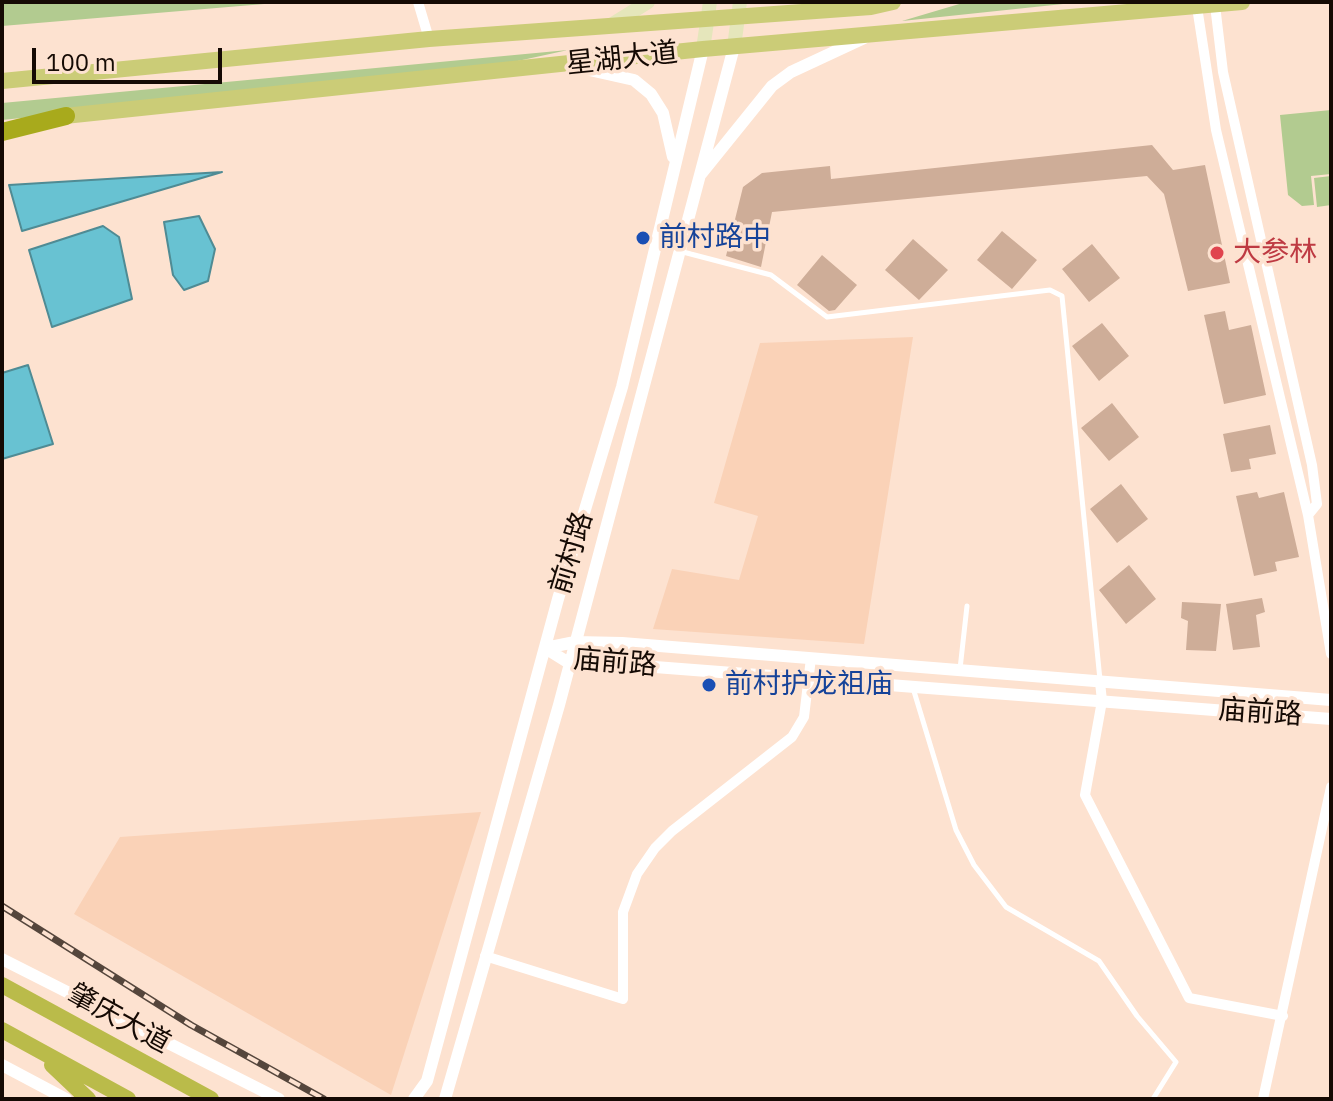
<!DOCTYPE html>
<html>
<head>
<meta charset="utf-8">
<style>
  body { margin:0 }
  #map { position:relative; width:1333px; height:1101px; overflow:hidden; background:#fde2d0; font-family:"IBM Plex Sans",sans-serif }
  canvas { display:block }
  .frame { position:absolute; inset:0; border:4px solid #150a04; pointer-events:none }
  .scale { position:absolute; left:32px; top:48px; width:190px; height:36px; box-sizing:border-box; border:4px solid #150a04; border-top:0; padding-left:10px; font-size:24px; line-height:28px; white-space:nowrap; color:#150a04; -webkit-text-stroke:6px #fde2d0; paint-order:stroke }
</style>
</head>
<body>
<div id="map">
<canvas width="1333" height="1101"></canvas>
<div class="frame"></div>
<div class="scale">100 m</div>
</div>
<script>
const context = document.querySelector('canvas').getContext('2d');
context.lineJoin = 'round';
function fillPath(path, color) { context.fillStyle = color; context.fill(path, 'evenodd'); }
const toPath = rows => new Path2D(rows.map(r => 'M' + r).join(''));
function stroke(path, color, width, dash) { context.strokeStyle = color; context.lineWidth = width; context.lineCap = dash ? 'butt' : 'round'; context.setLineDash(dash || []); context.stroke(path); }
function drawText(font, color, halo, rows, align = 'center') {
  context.font = font + ' "IBM Plex Sans","Noto Sans SC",sans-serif'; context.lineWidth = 7; context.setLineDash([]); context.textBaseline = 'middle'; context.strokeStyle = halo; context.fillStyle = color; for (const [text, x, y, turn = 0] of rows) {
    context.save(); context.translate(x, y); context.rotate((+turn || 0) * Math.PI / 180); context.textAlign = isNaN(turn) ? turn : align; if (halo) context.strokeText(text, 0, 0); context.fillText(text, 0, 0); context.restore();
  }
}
fillPath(toPath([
  [913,337,864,644,653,629,672,569,739,580,758,516,714,503,760,343],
  [481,812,391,1095,74,914,120,837]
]), '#fad2b7');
fillPath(toPath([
  [2,2,288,2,2,26],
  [966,2,1082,2,902,21],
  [568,50,463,73,2,120,2,103],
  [1331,110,1331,174,1311,176,1314,205,1302,206,1288,195,1280,115],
  [1331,176,1331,205,1317,207,1314,178]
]), '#b2cb90');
const water = toPath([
  [222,172,22,231,9,185,222,172],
  [199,216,215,249,208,281,184,290,173,275,164,222,199,216],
  [103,226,119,237,132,299,52,327,29,250,103,226],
  [28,365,53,444,2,459,2,373,28,365]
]);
fillPath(water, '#68c2d2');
stroke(water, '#4f8b94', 2);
fillPath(toPath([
  [1152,145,1173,170,1205,165,1230,283,1188,291,1164,194,1147,176,772,212,761,267,726,256,743,187,762,173,830,166,831,179],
  [1002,231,1037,260,1012,289,977,260],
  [913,239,948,270,919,300,885,270],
  [1092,244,1120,278,1089,302,1062,269],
  [822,255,857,285,835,310,829,311,797,285],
  [1225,311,1229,330,1251,325,1266,395,1224,404,1204,315],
  [1102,323,1129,356,1099,381,1072,346],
  [1112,403,1139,437,1109,461,1081,428],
  [1270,425,1276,454,1249,459,1251,469,1231,472,1223,434],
  [1121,484,1148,519,1117,543,1090,509],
  [1257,492,1259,498,1284,492,1299,557,1275,562,1277,571,1254,576,1236,496],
  [1129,565,1156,599,1126,624,1099,590],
  [1262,598,1265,612,1256,615,1260,647,1233,650,1226,604],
  [1182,602,1221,604,1216,651,1186,650,1188,621,1181,618]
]), '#cead98');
stroke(toPath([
  [683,252,771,275,827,317,1050,290,1062,296,1100,680],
  [960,669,967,606],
  [913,688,956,830,974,865,1006,907,1099,961,1137,1016,1176,1062,1153,1099]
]), '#fff', 5);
stroke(toPath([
  [418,2,429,39],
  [1215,5,1223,72,1312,465,1317,504,1308,515],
  [1197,7,1216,130,1308,515,1331,654],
  [1100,682,1102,701,1085,795,1189,998,1283,1016],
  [485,956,623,999,623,912,637,874,655,848,672,831,792,737,804,717,811,658],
  [1263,1099,1331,787]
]), '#fff', 10);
stroke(toPath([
  [576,67,634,80,651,94,663,113,673,157],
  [701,174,772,86,791,72,864,38],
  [545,648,569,663,616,664,1331,719],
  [545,648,575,642,622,643,1331,700],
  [2,959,279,1099],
  [2,1065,66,1099],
  [414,1099,427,1081,558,599,622,387,703,49],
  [445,1099,559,705,734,47]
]), '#fff', 12);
stroke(toPath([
  [611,25,648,2],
  [734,47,740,2],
  [703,49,710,2]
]), '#e5e6bb', 14);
stroke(toPath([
  [2,81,429,39,871,7,893,2],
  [55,117,703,49,1242,2]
]), '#cbcc77', 16);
stroke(toPath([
  [2,985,211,1099],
  [2,1030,128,1099],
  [52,1065,88,1099]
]), '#babb4a', 16);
stroke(toPath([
  [2,132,66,116]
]), '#a8aa1c', 18);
const rail = toPath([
  [2,906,191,1025,324,1099]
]);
stroke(rail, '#55463c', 7);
stroke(rail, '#fde2d0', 4, [12]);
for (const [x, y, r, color] of [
  [643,238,8,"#1a4fb4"],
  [1217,253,8,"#e0444e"],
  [709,685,8,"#1a4fb4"]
]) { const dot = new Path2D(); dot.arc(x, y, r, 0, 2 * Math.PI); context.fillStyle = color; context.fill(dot); stroke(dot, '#fde2d0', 3); }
drawText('28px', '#150a04', '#fde2d0', [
  ["星湖大道",622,59,-6],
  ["前村路",572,553,-73],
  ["庙前路",615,663,5],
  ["庙前路",1260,713,4],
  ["肇庆大道",119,1019,29]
]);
drawText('28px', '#164399', '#fde2d0', [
  ["前村路中",659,238],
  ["前村护龙祖庙",725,685]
], 'left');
drawText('28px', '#be3a42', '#fde2d0', [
  ["大参林",1233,253]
], 'left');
</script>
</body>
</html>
